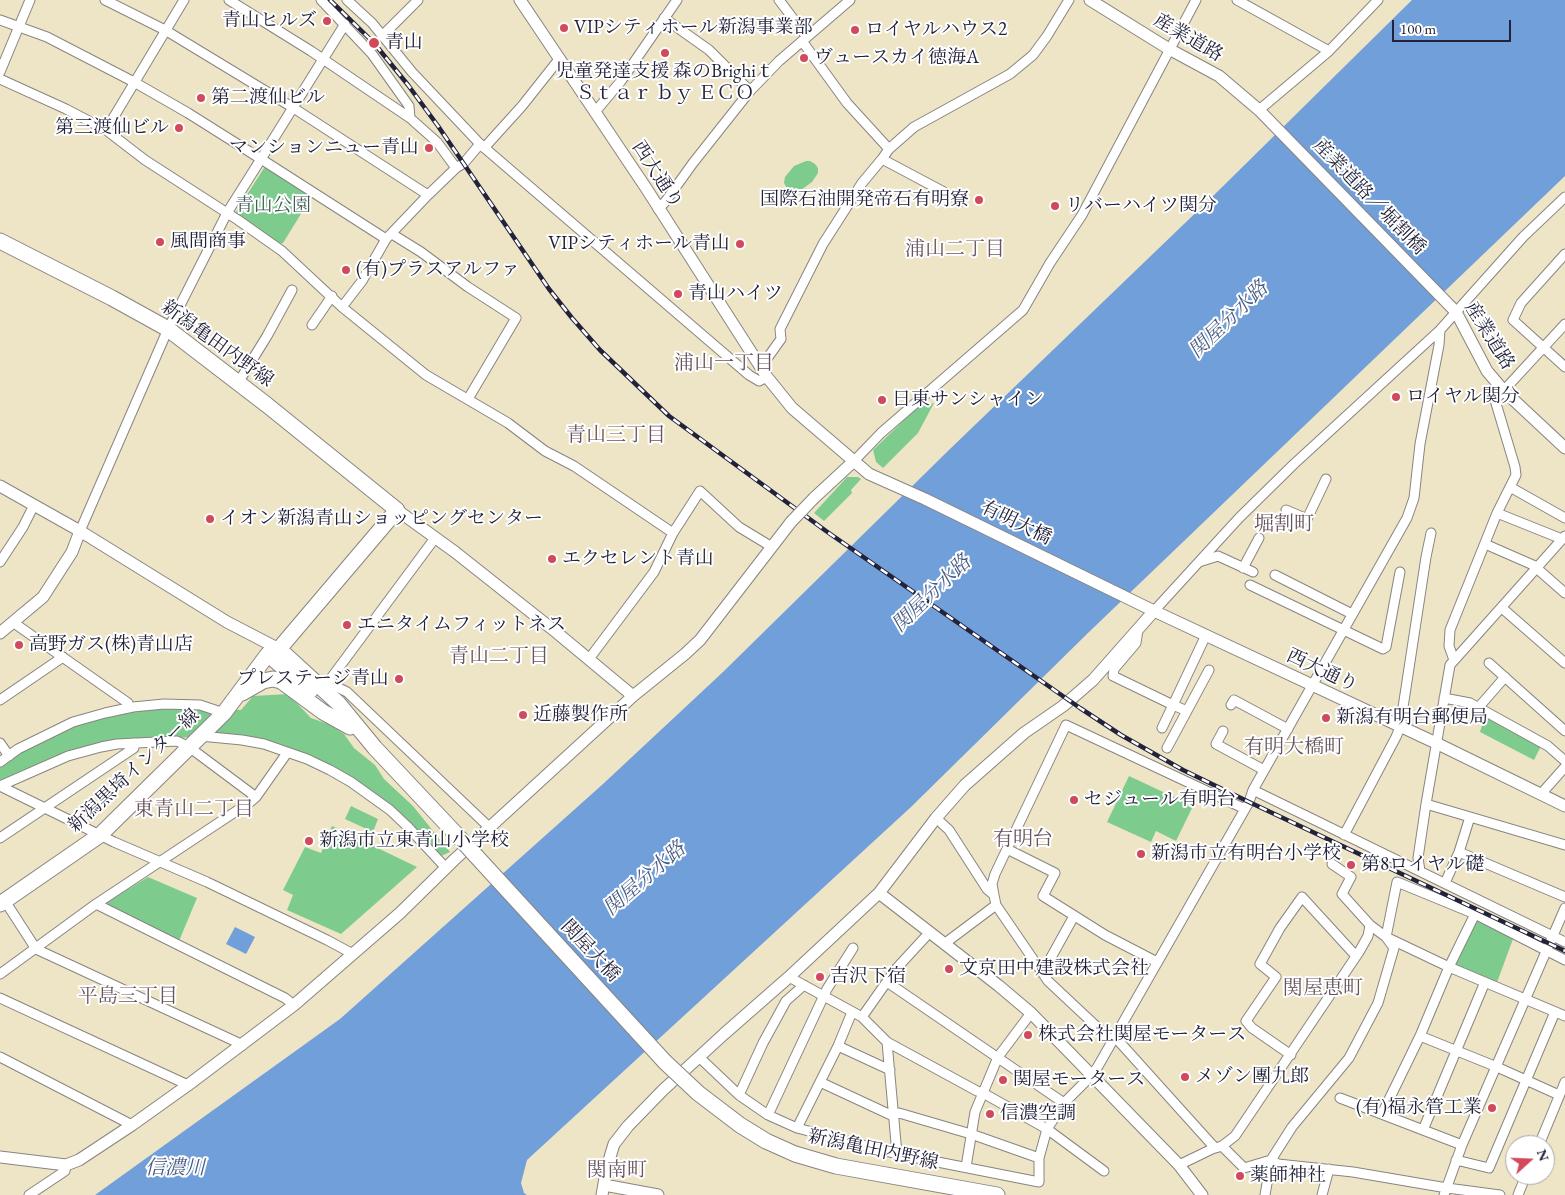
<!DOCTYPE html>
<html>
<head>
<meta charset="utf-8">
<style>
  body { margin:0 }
  #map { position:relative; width:1565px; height:1195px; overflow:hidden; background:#eee5c7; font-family:"EB Garamond",serif }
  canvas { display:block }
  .north { position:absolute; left:1505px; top:1135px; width:50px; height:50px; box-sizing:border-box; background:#fff; border:1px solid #a7a7b1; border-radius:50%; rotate:70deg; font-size:14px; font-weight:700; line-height:20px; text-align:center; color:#22223b }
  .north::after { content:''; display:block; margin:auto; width:18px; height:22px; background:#d1495b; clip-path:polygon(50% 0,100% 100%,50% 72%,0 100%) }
  .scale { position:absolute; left:1392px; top:20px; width:119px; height:22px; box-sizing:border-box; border:2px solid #22223b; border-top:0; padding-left:6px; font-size:15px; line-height:18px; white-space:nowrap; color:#22223b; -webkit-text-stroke:4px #fff; paint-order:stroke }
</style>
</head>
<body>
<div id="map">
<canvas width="1565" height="1195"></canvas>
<div class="north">N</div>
<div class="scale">100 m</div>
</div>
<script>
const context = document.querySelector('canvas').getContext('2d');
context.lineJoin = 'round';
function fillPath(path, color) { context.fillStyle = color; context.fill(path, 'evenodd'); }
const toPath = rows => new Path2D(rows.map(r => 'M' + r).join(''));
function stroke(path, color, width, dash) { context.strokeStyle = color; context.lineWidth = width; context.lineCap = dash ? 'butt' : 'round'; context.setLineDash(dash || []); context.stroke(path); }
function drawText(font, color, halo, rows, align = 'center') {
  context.font = font + ' "EB Garamond","Noto Serif JP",serif'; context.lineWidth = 4; context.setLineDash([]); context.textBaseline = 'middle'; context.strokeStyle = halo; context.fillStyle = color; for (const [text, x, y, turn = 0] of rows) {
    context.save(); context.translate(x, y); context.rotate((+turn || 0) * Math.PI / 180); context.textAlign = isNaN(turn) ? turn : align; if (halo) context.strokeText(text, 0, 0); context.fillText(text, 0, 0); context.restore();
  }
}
fillPath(toPath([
  [806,161,810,161,815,164,818,168,818,173,812,182,801,190,796,192,788,190,784,183,785,177,794,166],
  [267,167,312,196,283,243,279,244,234,215,264,168],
  [934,403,918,433,883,468,876,462,873,450,919,406],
  [847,477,858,477,861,479,851,490,852,493,824,521,814,513],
  [288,694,311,718,328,724,344,734,354,748,375,765,384,779,413,806,450,852,439,857,409,826,331,769,220,735,119,742,0,783,0,765,30,745,89,721,116,714,149,709,197,707,241,710,253,696],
  [1485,716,1541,746,1534,760,1480,732],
  [1129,776,1193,806,1176,841,1156,831,1151,842,1107,822],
  [351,806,378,819,373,832,345,819],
  [332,826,417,867,341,934,287,910,293,895,283,890,305,847,321,853],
  [148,877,197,898,179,941,104,904],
  [1479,921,1513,939,1496,985,1456,966,1455,964,1473,925]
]), '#7dcc8d');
fillPath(toPath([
  [1412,0,1565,0,1565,176,1089,632,911,807,527,1160,521,1183,524,1193,527,1195,95,1195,340,1019,603,784,723,672,951,448,1210,199],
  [235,927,255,937,246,954,226,944]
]), '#719fd9');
const minor = toPath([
  [105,0,165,30,292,107,428,195],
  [229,0,311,51,410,118,437,142,456,168],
  [321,0,372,54,409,106,410,118],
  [347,0,372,23,412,72,480,144,749,375,759,381,767,377],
  [779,0,807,37],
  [1237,0,1329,51],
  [664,18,709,50,750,91],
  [0,20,47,37,134,82,188,113,261,159,345,24],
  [382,36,418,0],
  [802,41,847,103,889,149],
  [0,72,30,0],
  [0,79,66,109,106,130,145,160,238,220,282,251,342,307,426,375,508,423,545,451,574,466,673,533],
  [1259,110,1329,51,1378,0],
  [595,112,621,81,677,0],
  [106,130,184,0],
  [484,148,522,106,560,58],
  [882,159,961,201],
  [658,209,665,202,693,163,750,91,779,61,850,0],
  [392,234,421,252,468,287,516,318,468,399],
  [1565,254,1521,303,1513,320,1565,367],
  [342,307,362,281,386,239,428,195,456,168,464,163,480,144],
  [312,325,332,296],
  [761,367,781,339,780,329,823,244,862,183,882,159,889,149,914,127,1010,74,1033,55,1047,36,1069,0],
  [238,383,267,336,292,290],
  [854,461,881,433,1023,310,1050,263,1082,215,1196,0],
  [1510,487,1565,518],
  [1286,510,1307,519,1326,479],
  [1497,513,1562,539],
  [80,531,168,329,227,213,261,159,386,239],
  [1485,544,1533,565,1565,593],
  [0,562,23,527,34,505],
  [1199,562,1218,556,1253,572],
  [1243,568,1259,538],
  [1275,575,1352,614],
  [1250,585,1383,649,1386,647,1400,572],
  [1502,608,1565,663],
  [1154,611,1239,518,1294,464,1440,330,1523,237,1565,197],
  [14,623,128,703,129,708],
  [1138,630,1136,643,1114,669,1113,676,1173,705,1206,635],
  [589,659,654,572,673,533,700,491,739,527,772,547],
  [1454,660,1449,646,1450,630,1497,513,1516,475,1515,467,1495,400,1565,324],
  [1489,663,1565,731],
  [323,689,435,538],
  [327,693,334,688,339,688,347,692,490,828],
  [1444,698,1470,703,1548,746,1565,761],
  [0,700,63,657],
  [1231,705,1234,700,1288,729],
  [1478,708,1505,677],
  [1162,728,1173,705,1187,711],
  [1223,731,1216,744,1264,770],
  [200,736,242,740,264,744,307,759,330,770,351,782,390,810,408,827,446,868],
  [0,743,9,756],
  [1167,748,1209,670],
  [0,762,18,749,73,722,105,713,133,707,164,704,200,705,224,713],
  [0,786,114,842,207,882,327,940,353,954],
  [0,786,68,756,101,747,117,744,177,741,189,747,256,797],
  [1253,790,1565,942],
  [1541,794,1565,767],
  [1426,804,1565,845],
  [936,818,949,830,987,889,994,895],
  [1344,835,1396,737,1400,727,1426,557,1431,533],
  [0,838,134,748,134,743],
  [1007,849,1055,873,1043,896,1105,935,1157,962],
  [1459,852,1565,897],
  [1332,864,1351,877,1342,894,1370,925],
  [1420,871,1418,858,1426,804,1450,665,1565,536],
  [1445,883,1459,852,1470,817],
  [5,901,36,949,243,1045],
  [96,904,285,998,294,1005],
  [944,944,996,905],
  [1043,972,1074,916],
  [0,974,96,904,250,802,256,797,287,753],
  [789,977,862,1017,887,1042,977,1091,983,1093,1047,1129,1104,1171],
  [887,982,1064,1103],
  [804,985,786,1001,763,1043,739,1095,768,1115,797,1128,897,1154,1039,1182,1039,1158,1047,1129,1064,1103,1085,1082,1097,1068,1249,802,1253,790,1407,518,1414,498,1420,444,1439,345,1440,330],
  [0,998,188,1085],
  [862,1017,895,970,929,933],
  [1420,1036,1497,1067,1559,1095],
  [1115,1037,1215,1148],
  [1112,1041,1048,981,996,905,994,895,992,884,995,874,1066,725,1245,809],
  [887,1042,897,1154],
  [838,1046,890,1070],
  [1291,1055,1252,1028,1246,1021,1276,977,1260,964,1280,928,1302,897,1356,956],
  [0,1057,132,1125],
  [699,1057,739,1095],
  [820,1082,893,1116,899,1113,971,1134,1039,1158],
  [1340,1098,1462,1145],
  [1382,1114,1420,1036,1449,967,1475,914],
  [768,1115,827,989,853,948],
  [797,1128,838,1046,852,1012],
  [1423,1130,1485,982],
  [1539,1145,1565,1082],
  [1222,1146,1244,1168,1271,1160,1278,1164,1353,1172,1447,1188,1500,1195],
  [1456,1160,1489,1168,1555,1012],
  [1179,1165,1212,1149,1222,1146,1235,1136,1359,952,1368,936,1370,925,1386,937,1449,967,1565,1016],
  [966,1167,975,1112,998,1057,1031,1013],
  [29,1195,65,1171,66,1165],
  [1265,1195,1271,1160,1292,1127,1349,1058,1378,1003,1394,948,1386,937,1397,882,1475,914,1565,960],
  [1322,1195,1329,1169],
  [1444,1195,1462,1145,1565,908],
  [1518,1195,1526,1175]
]);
const tertiary = toPath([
  [520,0,646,188,767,377,792,408,869,474,925,499,1154,611,1436,743,1565,806],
  [1090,0,1169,49,1219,76,1259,110,1456,312,1487,371,1504,391,1565,448],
  [0,486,80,531,227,622,279,649],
  [814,498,854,461],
  [397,510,455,552,556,632,633,696],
  [0,633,43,597,72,552,80,531],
  [879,893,999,986,1031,1013,1179,1165,1202,1195],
  [0,1157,66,1165,79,1160,132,1125,188,1085,294,1005,400,913,454,860,633,696,685,654,700,640,791,522],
  [604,1185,658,1195],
  [602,1195,607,1167,614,1144,628,1126,663,1090,724,1034,789,977,879,893,936,818,965,785,1024,733,1063,706,1093,680,1154,611]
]);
const primary = toPath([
  [0,241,112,298,168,329,267,405,397,510,279,649,268,654,224,713,100,835,0,904],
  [279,649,338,703,375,748,455,833],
  [268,654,310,691],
  [242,693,263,681,273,679,281,681,323,712,350,727],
  [698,1093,740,1125,766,1141,795,1154,836,1166,997,1195]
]);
stroke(minor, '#888481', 11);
stroke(tertiary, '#888481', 13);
stroke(primary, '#888481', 17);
stroke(minor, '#fff', 9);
stroke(tertiary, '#fff', 11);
stroke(primary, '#fff', 15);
const rail = toPath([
  [330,0,374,43,408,85,438,126,549,289,572,318,600,350,669,416,826,531,1080,708,1121,735,1183,770,1249,802,1565,951]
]);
stroke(rail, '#22223b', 4.5);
stroke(rail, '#fff', 2.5, [8]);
const tertiaryBridge = toPath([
  [791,522,814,498]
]);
const primaryBridge = toPath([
  [455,833,665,1062,698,1093]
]);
stroke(tertiaryBridge, '#888481', 13, []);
stroke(primaryBridge, '#888481', 17, []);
stroke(tertiaryBridge, '#fff', 11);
stroke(primaryBridge, '#fff', 15);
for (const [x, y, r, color] of [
  [327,21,5,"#d1495b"],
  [564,28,5,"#d1495b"],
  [855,30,5,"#d1495b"],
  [374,43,6,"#d1495b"],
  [665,53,5,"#d1495b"],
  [804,58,5,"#d1495b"],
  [201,98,5,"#d1495b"],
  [179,128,5,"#d1495b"],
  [429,148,5,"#d1495b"],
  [979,200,5,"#d1495b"],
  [1055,206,5,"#d1495b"],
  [160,242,5,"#d1495b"],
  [740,244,5,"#d1495b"],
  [346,270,5,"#d1495b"],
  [678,294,5,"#d1495b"],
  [1396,397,5,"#d1495b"],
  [882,400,5,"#d1495b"],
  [210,519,5,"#d1495b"],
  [552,559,5,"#d1495b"],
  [347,625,5,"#d1495b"],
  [19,645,5,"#d1495b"],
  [399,679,5,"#d1495b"],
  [523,715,5,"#d1495b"],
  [1326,718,5,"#d1495b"],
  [1074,800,5,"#d1495b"],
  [309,841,5,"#d1495b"],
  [1141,854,5,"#d1495b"],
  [1351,865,5,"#d1495b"],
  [949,969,5,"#d1495b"],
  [820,977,5,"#d1495b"],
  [1028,1035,5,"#d1495b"],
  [1185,1077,5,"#d1495b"],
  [1003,1080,5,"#d1495b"],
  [1492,1108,5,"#d1495b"],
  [990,1114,5,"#d1495b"],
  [1240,1176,5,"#d1495b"]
]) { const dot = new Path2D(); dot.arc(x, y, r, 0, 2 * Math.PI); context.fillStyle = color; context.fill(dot); stroke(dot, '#fff', 2); }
drawText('19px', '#22223b', '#fff', [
  ["青山ヒルズ",317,21,"right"],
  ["VIPシティホール新潟事業部",574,28],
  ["ロイヤルハウス2",865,30],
  ["青山",385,43],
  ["ヴュースカイ徳海A",814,58],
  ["児童発達支援 森のBrighiｔ",665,72,"center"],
  ["Ｓｔａｒ ｂｙ ＥＣＯ",665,94,"center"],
  ["第二渡仙ビル",211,98],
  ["第三渡仙ビル",169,128,"right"],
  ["マンションニュー青山",419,148,"right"],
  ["国際石油開発帝石有明寮",969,200,"right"],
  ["リバーハイツ関分",1065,206],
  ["風間商事",170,242],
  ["VIPシティホール青山",730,244,"right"],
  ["(有)プラスアルファ",356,270],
  ["青山ハイツ",688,294],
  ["ロイヤル関分",1406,397],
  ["日東サンシャイン",892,400],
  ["イオン新潟青山ショッピングセンター",220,519],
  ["エクセレント青山",562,559],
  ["エニタイムフィットネス",357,625],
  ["高野ガス(株)青山店",29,645],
  ["プレステージ青山",389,679,"right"],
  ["近藤製作所",533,715],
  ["新潟有明台郵便局",1336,718],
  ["セジュール有明台",1084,800],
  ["新潟市立東青山小学校",319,841],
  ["新潟市立有明台小学校",1151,854],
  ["第8ロイヤル礎",1361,865],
  ["文京田中建設株式会社",959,969],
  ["吉沢下宿",830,977],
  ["株式会社関屋モータース",1038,1035],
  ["メゾン團九郎",1195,1077],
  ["関屋モータース",1013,1080],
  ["(有)福永管工業",1482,1108,"right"],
  ["信濃空調",1000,1114],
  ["薬師神社",1250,1176]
], 'left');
drawText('19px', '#22223b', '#fff', [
  ["産業道路",1188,38,30],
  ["西大通り",657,175,57],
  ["産業道路／堀割橋",1369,197,46],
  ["産業道路",1489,336,58],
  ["新潟亀田内野線",217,344,36],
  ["有明大橋",1016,523,26],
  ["西大通り",1322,671,25],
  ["新潟黒埼インター線",134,771,-43],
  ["関屋大橋",590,951,47],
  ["新潟亀田内野線",873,1150,12]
]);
drawText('19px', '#425e58', '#fff', [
  ["青山公園",273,206]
]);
drawText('20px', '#68545f', '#fff', [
  ["浦山二丁目",955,250],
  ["浦山一丁目",724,364],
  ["青山三丁目",616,436],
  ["堀割町",1284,525],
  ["青山二丁目",499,657],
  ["有明大橋町",1294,748],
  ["東青山二丁目",194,810],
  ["有明台",1023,840],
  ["関屋恵町",1323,989],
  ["平島三丁目",128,997],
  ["関南町",617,1171]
]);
drawText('italic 20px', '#465a82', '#fff', [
  ["関屋分水路",1229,320,-44],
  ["関屋分水路",932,594,-44],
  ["関屋分水路",645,879,-41],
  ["信濃川",175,1169]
]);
</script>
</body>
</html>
